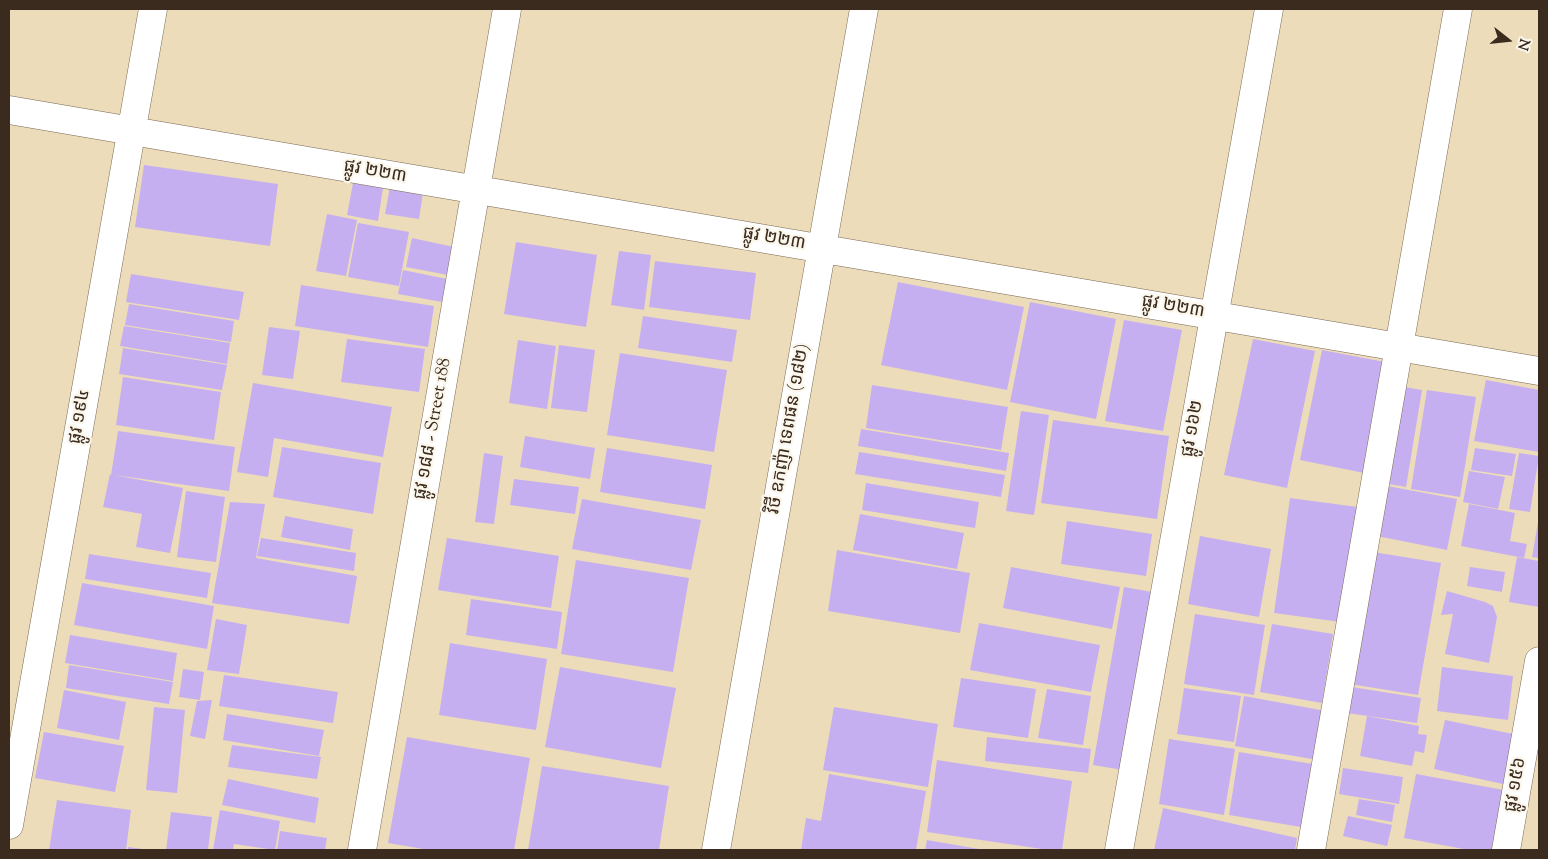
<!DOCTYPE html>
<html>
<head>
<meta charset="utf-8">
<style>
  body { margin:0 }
  #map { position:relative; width:1548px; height:859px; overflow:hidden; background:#eddcb9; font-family:"Sorts Mill Goudy",serif }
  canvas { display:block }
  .frame { position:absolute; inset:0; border:10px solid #3b2a1e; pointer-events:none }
  .north { position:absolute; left:1483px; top:15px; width:50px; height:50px; -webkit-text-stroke:4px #fbf7ec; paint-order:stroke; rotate:106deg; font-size:14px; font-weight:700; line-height:20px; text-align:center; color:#3b2a1e }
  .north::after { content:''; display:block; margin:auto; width:18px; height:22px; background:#3b2a1e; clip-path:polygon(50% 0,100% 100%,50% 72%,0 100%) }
</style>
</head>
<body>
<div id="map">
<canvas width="1548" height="859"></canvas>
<div class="frame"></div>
<div class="north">N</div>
</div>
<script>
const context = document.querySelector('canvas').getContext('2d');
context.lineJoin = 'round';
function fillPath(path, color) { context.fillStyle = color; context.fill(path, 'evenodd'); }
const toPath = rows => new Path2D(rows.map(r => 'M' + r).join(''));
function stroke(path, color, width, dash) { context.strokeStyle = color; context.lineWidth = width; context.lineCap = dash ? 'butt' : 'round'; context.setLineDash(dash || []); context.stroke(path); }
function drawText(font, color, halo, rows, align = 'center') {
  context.font = font + ' "Sorts Mill Goudy","Noto Sans Khmer",serif'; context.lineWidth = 4.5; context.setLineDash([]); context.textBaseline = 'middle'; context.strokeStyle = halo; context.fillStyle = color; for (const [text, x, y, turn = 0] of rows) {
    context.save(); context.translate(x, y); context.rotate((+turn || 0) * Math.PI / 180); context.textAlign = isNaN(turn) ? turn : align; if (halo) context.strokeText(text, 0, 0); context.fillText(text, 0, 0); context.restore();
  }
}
fillPath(toPath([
  [144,165,278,184,270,246,135,227],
  [391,181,424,186,419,219,385,214],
  [353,183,383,188,378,221,347,215],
  [327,214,357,220,346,276,316,271],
  [358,223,409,232,399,286,348,277],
  [412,238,454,247,448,275,406,267],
  [516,242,597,255,586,327,504,314],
  [619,251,651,255,644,310,611,305],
  [655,261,756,273,750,320,649,307],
  [403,270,447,279,442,302,398,294],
  [131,274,244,292,239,320,126,302],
  [898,282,1024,307,1007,390,881,365],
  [301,285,434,306,428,347,295,326],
  [1030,302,1116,319,1096,419,1010,402],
  [129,304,234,321,231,342,125,325],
  [643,316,737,330,732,362,638,348],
  [1124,320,1182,330,1163,431,1105,421],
  [124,326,230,343,227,364,120,346],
  [269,327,300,331,293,379,262,375],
  [347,339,425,349,419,392,341,382],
  [1253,339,1315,351,1287,488,1224,475],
  [518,340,556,346,547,409,509,403],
  [559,345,595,350,587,412,551,408],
  [123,348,227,365,222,390,119,374],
  [1322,350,1390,363,1369,474,1300,460],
  [620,353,727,370,714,452,607,435],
  [123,377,221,392,214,440,116,425],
  [1486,380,1539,390,1539,452,1474,441],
  [253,383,392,407,383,457,274,438,268,477,237,472],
  [872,385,1008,407,1001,450,866,428],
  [1399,386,1422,390,1406,487,1383,483],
  [1427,390,1476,397,1460,497,1411,489],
  [1021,411,1049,415,1034,515,1006,511],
  [1053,420,1169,436,1157,519,1041,503],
  [861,429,1009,453,1006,471,858,446],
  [118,431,235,447,229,491,114,475,183,488,170,553,136,547,142,514,103,507,110,474,111,475],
  [525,436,595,448,590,479,520,467],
  [282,447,381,463,373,514,273,497],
  [607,448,712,465,705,509,600,492],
  [1475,448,1516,454,1512,476,1471,470],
  [859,452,1005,475,1001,497,855,474],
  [484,453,503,456,494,524,475,522],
  [1519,453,1539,456,1530,512,1509,509],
  [1469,471,1505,477,1498,509,1463,502],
  [514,479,579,487,575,514,510,505],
  [866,483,979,502,975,528,862,510],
  [1382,485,1457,499,1447,550,1372,535],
  [186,491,225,497,216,562,177,557],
  [1290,498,1365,508,1348,623,1274,613],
  [582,499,701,520,691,570,572,549],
  [230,502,265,504,256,558,357,576,349,624,212,603],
  [1469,504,1515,513,1510,541,1527,544,1524,558,1461,546],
  [860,514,964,533,957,569,853,550],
  [285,516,353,529,350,550,281,537],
  [1067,521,1152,534,1146,576,1061,564],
  [1538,522,1539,522,1539,558,1532,557],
  [1200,536,1271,549,1259,617,1188,604],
  [261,538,356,553,354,571,257,556],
  [447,538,559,556,551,608,438,590],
  [837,550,970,573,960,633,828,611],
  [1373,552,1441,563,1418,695,1350,684],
  [89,554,211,573,207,598,85,579],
  [1517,557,1539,561,1539,607,1509,602],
  [576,560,689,578,673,672,561,654],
  [1011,567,1120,587,1112,629,1003,608],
  [1470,567,1505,572,1502,592,1467,586],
  [82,583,214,606,207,649,74,625],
  [1124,587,1152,592,1123,770,1093,765],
  [1447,591,1485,602,1493,606,1497,617,1489,663,1445,654,1453,614,1441,615],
  [471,599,562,612,557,649,466,635],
  [1195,614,1265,625,1254,695,1184,684],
  [216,619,247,625,239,674,207,670],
  [979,623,1100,645,1091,692,970,670],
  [1272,624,1333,634,1322,703,1260,692],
  [70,635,177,653,173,681,65,663],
  [450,643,547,659,536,730,439,715],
  [69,665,173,682,169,704,66,688],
  [560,667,676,688,661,768,545,747],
  [1442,667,1513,676,1508,720,1437,711],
  [183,669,204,672,200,700,179,697],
  [224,675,338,692,333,723,219,706],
  [961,678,1036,689,1028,738,953,727],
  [1352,687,1421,698,1417,723,1347,713],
  [1184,688,1241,696,1234,742,1177,734],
  [1047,689,1091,696,1083,745,1038,738],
  [64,690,126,702,119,740,57,728],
  [1244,696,1326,711,1318,760,1235,746],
  [212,700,205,739,190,736,197,701],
  [154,707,185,710,177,793,146,790],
  [834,707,938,724,928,787,823,770],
  [227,714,324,730,319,756,223,740],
  [1367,716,1419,726,1418,734,1427,735,1424,753,1415,751,1412,766,1360,756],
  [1445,720,1513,734,1503,784,1434,769],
  [44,732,124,746,115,792,35,778],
  [407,737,530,758,514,850,429,850,388,843],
  [987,737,1091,749,1088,773,985,761],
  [1169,739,1235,749,1224,815,1159,804],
  [232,745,321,757,317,779,228,767],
  [1239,752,1319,765,1307,828,1229,815],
  [937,760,1072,781,1062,850,1049,850,927,832],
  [542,766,669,786,659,850,528,850],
  [1343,768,1403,777,1399,804,1339,794],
  [829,774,926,791,916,850,801,850,806,818,821,821],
  [1416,774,1504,790,1493,850,1469,850,1404,838],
  [228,779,319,798,315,823,222,805],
  [1359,799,1395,805,1392,822,1356,815],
  [57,800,131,810,126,850,49,850],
  [1163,808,1297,838,1295,850,1154,850],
  [220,810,280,821,275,850,234,844,233,850,213,850],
  [171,812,212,817,208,850,166,850],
  [1348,816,1392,825,1387,846,1343,836],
  [280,831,327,838,325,850,277,850],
  [927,840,979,849,979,850,925,850],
  [128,847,143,849,143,850,128,850]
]), '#c6aff0');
const minor = toPath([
  [9,110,1539,371],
  [9,825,153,9],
  [362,850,507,9],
  [716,850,864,9],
  [1119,850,1269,9],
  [1311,850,1458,9],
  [1506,850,1539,661]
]);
stroke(minor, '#796854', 29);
stroke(minor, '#fff', 28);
drawText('18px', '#3b2a1e', '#fbf7ec', [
  ["ផ្លូវ ២២៣",375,173,10],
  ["ផ្លូវ ២២៣",774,240,10],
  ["ផ្លូវ ២២៣",1173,308,10],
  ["ផ្លូវ ១៩៤",81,417,-80],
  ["ផ្លូវ ១៨៨ - Street 188",434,429,-80],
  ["វិថី ឧកញ៉ា ទេពផន (១៨២)",790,429,-80],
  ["ផ្លូវ ១៦២",1194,429,-80],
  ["ផ្លូវ ១៥៦",1517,785,-80]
]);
</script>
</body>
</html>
